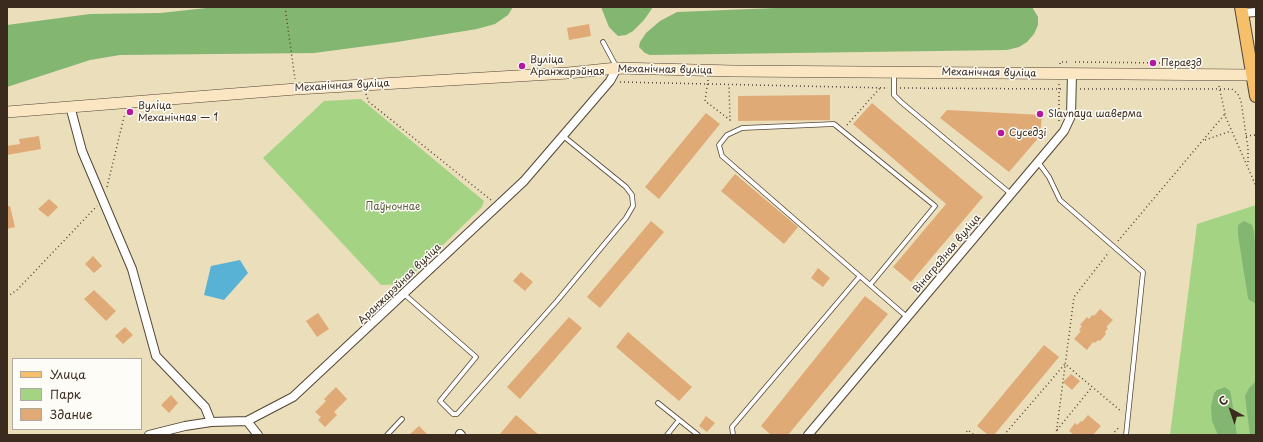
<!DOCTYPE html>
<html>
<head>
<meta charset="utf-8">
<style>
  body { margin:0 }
  #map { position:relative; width:1263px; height:442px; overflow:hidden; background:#eadebb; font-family:"Playpen Sans",sans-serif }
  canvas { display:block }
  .frame { position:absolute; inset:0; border:8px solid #3b2a1e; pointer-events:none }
  .legend { position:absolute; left:12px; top:358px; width:130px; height:72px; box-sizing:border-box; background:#fdfcf7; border:1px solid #afa8a0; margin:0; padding:5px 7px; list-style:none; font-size:12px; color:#3b2a1e }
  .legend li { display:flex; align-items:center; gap:8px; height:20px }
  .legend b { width:20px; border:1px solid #afa8a0 }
  .north { position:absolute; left:1211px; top:390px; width:40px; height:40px; -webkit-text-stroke:3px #fdfcf7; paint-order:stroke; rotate:320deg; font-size:11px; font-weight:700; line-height:16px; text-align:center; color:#3b2a1e }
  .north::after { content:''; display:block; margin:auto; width:14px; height:18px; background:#3b2a1e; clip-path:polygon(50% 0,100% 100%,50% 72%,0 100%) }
</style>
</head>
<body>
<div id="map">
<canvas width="1263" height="442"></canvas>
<div class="frame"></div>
<ul class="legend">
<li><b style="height:5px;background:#f6c06b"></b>Улица</li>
<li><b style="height:11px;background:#a4d483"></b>Парк</li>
<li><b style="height:11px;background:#e0aa77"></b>Здание</li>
</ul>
<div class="north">С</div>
</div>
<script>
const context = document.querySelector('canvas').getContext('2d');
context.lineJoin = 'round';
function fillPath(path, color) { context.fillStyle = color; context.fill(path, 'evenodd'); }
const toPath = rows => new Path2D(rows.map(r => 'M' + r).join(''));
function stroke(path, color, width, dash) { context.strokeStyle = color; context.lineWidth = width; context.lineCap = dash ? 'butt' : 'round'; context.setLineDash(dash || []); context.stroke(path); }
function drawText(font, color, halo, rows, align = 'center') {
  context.font = font + ' "Playpen Sans",sans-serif'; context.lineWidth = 3; context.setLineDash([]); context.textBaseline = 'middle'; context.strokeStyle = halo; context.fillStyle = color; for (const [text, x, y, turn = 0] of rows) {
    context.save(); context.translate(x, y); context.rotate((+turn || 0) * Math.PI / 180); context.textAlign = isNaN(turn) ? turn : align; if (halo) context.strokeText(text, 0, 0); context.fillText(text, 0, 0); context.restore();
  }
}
fillPath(toPath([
  [361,99,484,201,482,207,403,284,381,285,263,158,324,101],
  [1256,205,1256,435,1170,435,1197,224]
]), '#a4d483');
fillPath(toPath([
  [216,7,513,7,508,15,495,24,477,29,397,42,314,53,120,55,90,60,7,87,7,25,90,14,160,13],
  [601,7,653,7,644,20,633,31,626,35,618,36,609,27],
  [800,7,1032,7,1038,17,1038,25,1034,34,1027,42,1019,47,1007,50,650,55,645,53,639,47,640,42,646,33,660,21,677,12],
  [1244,221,1252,225,1254,231,1256,255,1255,303,1249,300,1248,298,1238,235,1238,225],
  [1256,381,1256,435,1250,435,1245,396,1249,388],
  [1225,387,1230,391,1231,395,1237,435,1218,435,1212,421,1211,407,1214,393,1217,390]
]), '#83b671');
fillPath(toPath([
  [240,260,248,273,224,300,204,295,211,266]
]), '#58b2d6');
fillPath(toPath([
  [589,24,591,36,569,40,567,28],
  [830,95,830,120,738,121,738,96],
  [872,103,983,197,911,282,893,267,946,204,853,124],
  [947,110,1042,115,1040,136,1009,172,940,118],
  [706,113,720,124,659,199,645,187],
  [39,136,41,149,7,155,7,146,20,144,19,139],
  [735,174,798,227,784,244,721,191],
  [49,199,58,207,48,217,38,209],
  [7,206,10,206,15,227,7,229],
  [651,221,664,232,600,308,587,297],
  [93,256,102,266,94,273,85,264],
  [818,268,830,278,823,287,811,278],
  [521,272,533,282,525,291,513,281],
  [94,290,116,311,106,321,84,299],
  [865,296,888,314,788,435,771,435,761,426],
  [1100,309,1113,320,1106,327,1108,328,1105,332,1106,334,1100,341,1098,340,1095,343,1093,342,1087,350,1074,339,1081,331,1079,330,1082,326,1080,325,1087,317,1089,319,1092,315,1094,316],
  [318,313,329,329,317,337,306,321],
  [569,317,582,328,520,399,507,387],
  [125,327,133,335,123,344,115,336],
  [628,332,692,387,679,401,616,347],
  [1044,345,1059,357,994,435,988,435,977,426],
  [1071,374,1080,381,1072,390,1063,382],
  [336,387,347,399,334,412,337,415,325,427,318,420,321,417,315,412,326,401,324,399],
  [171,395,178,403,169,413,161,405],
  [516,415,539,435,499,435],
  [1088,415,1101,426,1093,435,1074,435,1069,431,1075,423,1077,425,1081,421,1082,422],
  [706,416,715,423,707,432,699,426],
  [419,426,428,435,409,435]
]), '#e0aa77');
const lane = toPath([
  [603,42,616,66],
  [894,74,894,95,901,102,1011,194],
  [1038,162,1049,177,1060,200,1143,272,1126,435],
  [870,285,935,206,834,124,742,128,727,135,719,145,722,156,870,285,907,317],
  [404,294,476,357,440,401,453,414,457,414,557,301,626,218,633,206,632,195,626,187,562,135],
  [658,403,698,435],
  [387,435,402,419],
  [667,435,679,420],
  [733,435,732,427,860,276]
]);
const street = toPath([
  [1242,13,1256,12],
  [70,106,82,151,132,269,156,356,205,407,211,422],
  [247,421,258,435],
  [460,434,461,435],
  [149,435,185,426,211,422,247,421,293,397,524,181,610,81,617,68],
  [808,435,1064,131,1071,116,1072,74]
]);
const secondary = toPath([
  [7,112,296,89,568,73,617,68,733,71,1253,75]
]);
const primary = toPath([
  [1241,7,1256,96]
]);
stroke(lane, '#554536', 5.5);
stroke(street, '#554536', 10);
stroke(secondary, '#554536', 12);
stroke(primary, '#554536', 14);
stroke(toPath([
  [285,7,295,79],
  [1075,62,1167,63],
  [1060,64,1060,62,1068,62],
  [708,80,705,101,730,120,729,85],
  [620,82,888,88],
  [1219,86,1226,118,1256,186],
  [900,88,1064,89],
  [1080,89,1232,89,1238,94,1241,101,1248,148,1248,165],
  [366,94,369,102,491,200],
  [1059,121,1059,83],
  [847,125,880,88],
  [1246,136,1256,135],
  [1205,140,1231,131],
  [107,187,125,113],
  [1118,241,1225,114],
  [7,297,17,290,97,206],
  [1057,430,1092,387],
  [964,435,968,430,974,435],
  [1004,435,1065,364,1122,412],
  [1056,435,1074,297,1109,252],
  [1112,435,1120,426]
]), '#554536', 1.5, [1, 3]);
stroke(lane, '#fff', 4);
stroke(street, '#fff', 8);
stroke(secondary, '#fbe6c4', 11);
stroke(primary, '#f6c06b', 12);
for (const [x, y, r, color] of [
  [1153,63,4,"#b5179e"],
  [522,66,4,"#b5179e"],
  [130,112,4,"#b5179e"],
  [1040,114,4,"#b5179e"],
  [1001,133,4,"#b5179e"]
]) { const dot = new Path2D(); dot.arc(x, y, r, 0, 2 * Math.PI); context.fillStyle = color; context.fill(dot); stroke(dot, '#fdfcf7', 1.5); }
drawText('10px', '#3b2a1e', '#fdfcf7', [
  ["Вуліца",530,60],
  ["Аранжарэйная",530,72],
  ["Пераезд",1161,63],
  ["Вуліца",138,106],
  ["Механічная — 1",138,118],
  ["Slavnaya шаверма",1048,114],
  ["Суседзі",1009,133]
], 'left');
drawText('10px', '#3b2a1e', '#fdfcf7', [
  ["Механічная вуліца",665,70,1],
  ["Механічная вуліца",989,73,1],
  ["Механічная вуліца",342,86,-3],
  ["Вінаградная вуліца",947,254,-50],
  ["Аранжарэйная вуліца",400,284,-44]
]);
drawText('10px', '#5a5d3c', '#fdfcf7', [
  ["Паўночнае",393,207]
]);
</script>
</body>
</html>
